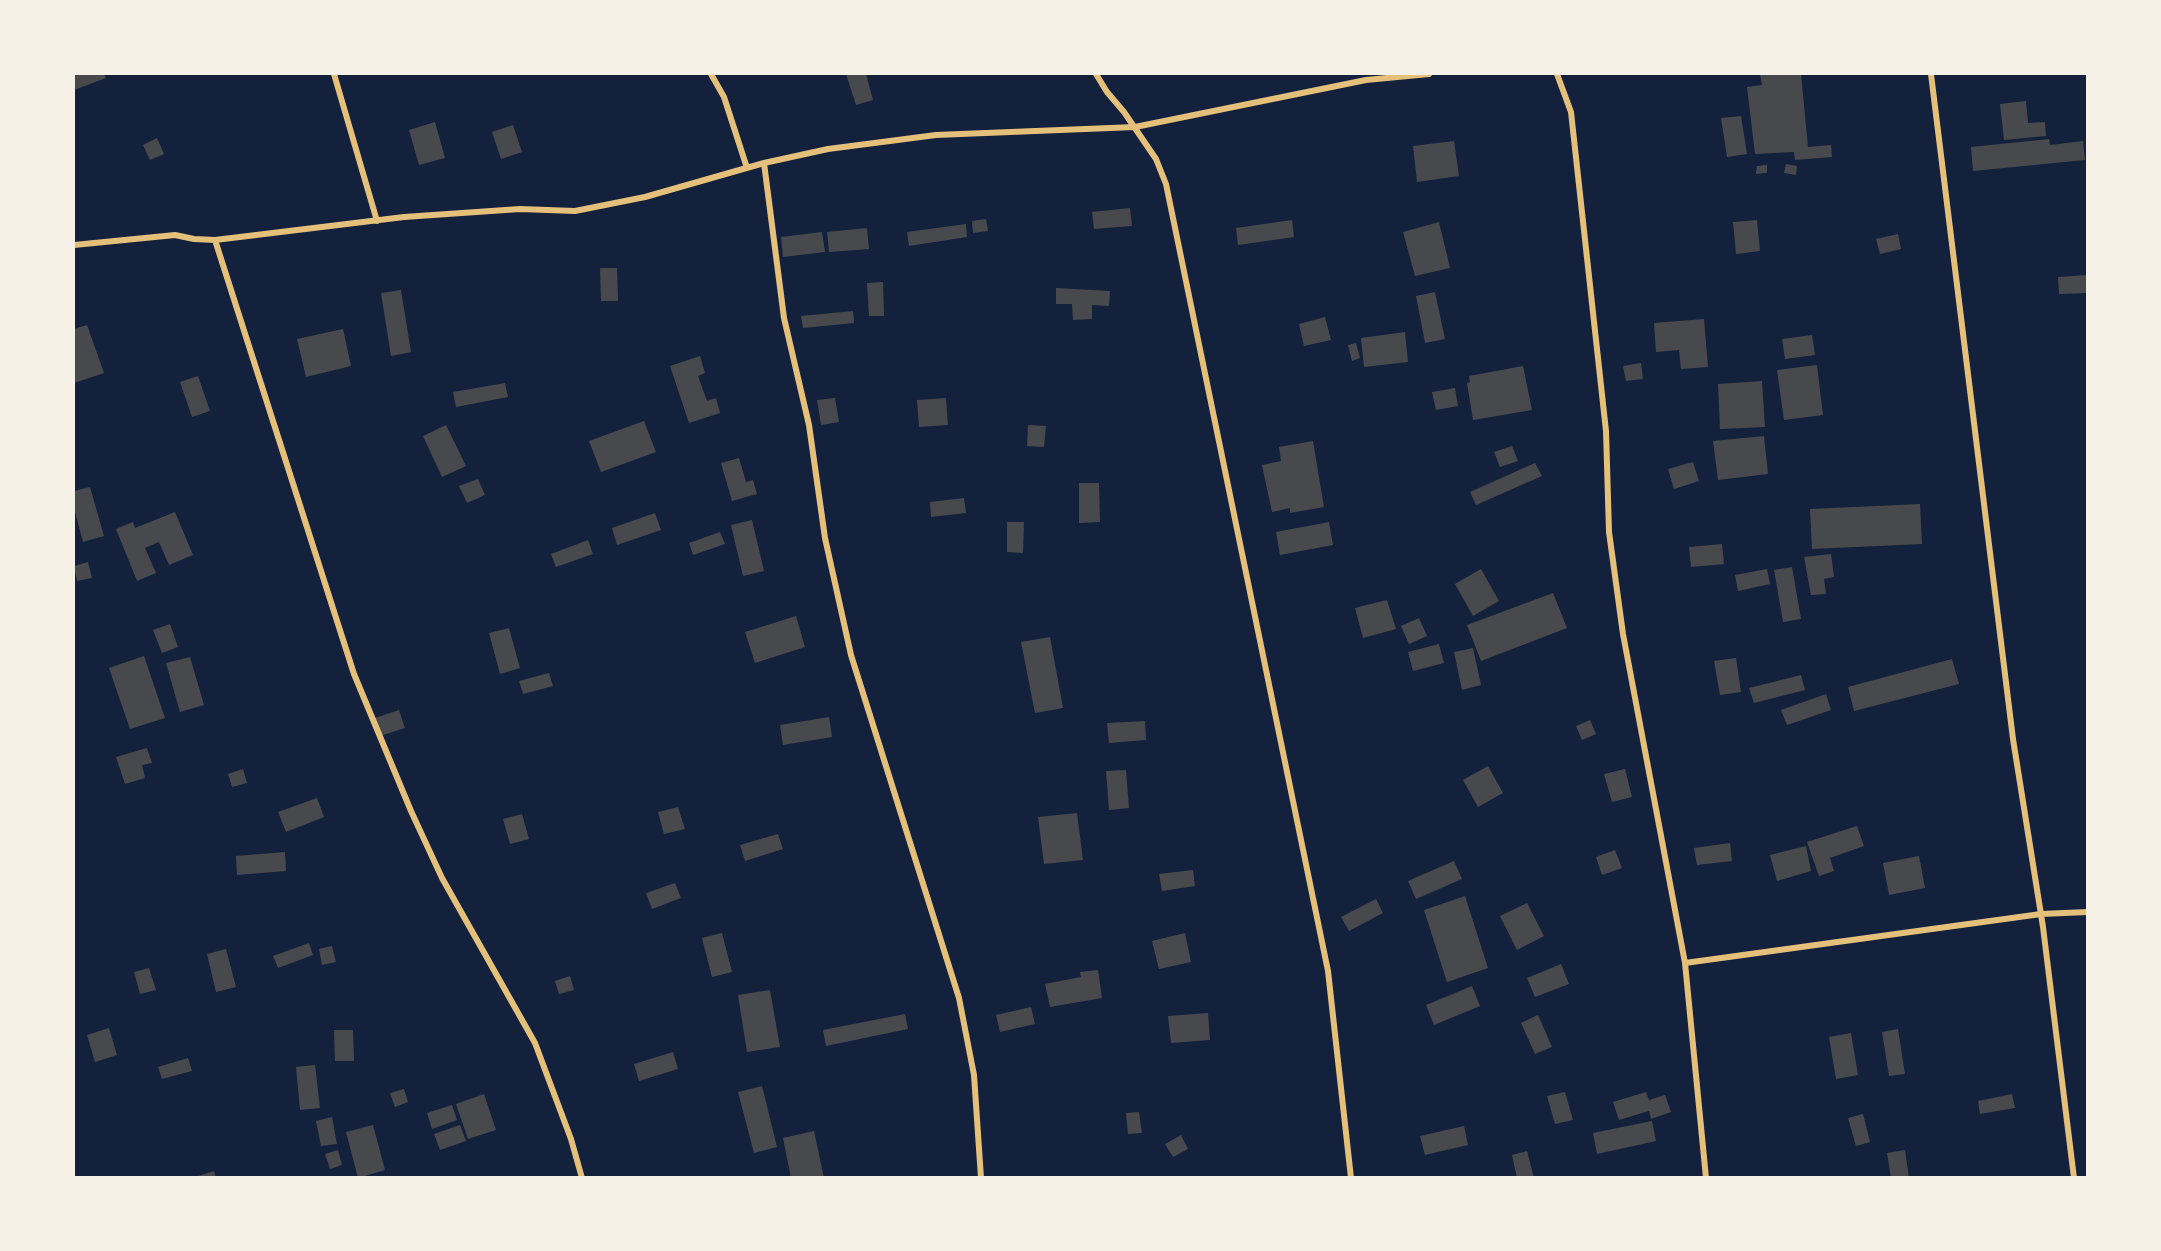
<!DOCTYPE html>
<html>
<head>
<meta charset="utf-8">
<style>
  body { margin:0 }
  #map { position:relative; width:2161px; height:1251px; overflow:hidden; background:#14213d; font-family:"Exo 2",sans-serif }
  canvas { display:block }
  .frame { position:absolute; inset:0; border:75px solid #f6f1e7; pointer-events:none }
</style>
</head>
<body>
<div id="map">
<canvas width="2161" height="1251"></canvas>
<div class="frame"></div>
</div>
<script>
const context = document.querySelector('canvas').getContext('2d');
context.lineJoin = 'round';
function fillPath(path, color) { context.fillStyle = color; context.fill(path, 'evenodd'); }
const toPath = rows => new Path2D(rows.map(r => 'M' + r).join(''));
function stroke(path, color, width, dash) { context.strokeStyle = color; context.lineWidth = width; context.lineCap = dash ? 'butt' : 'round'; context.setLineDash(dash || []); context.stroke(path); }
fillPath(toPath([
  [74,74,104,74,106,78,74,90],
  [846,74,866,74,873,100,856,105],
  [1760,74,1801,74,1808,147,1831,145,1832,157,1795,160,1794,152,1755,154,1747,87,1762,85],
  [2026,101,2028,123,2045,122,2046,136,2004,140,2000,104],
  [1741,116,1747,154,1727,157,1721,118],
  [435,122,445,158,419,165,409,130],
  [513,125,522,152,501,159,492,132],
  [157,138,164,154,150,160,143,145],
  [2049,139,2050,145,2083,141,2085,160,1973,171,1971,147],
  [1454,141,1459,176,1417,182,1413,146],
  [1786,164,1797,166,1796,175,1784,173],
  [1767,165,1767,173,1756,174,1757,166],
  [1130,208,1132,226,1094,229,1092,212],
  [986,219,988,231,973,233,972,221],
  [1292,220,1294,237,1238,245,1236,228],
  [1757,220,1760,251,1736,254,1733,222],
  [1439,222,1450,268,1415,276,1403,232],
  [966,224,967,237,909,246,907,232],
  [867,228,869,249,829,252,827,232],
  [822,232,825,252,783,257,781,237],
  [1898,234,1901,249,1880,254,1876,239],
  [600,268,617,268,618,301,601,301],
  [2088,275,2088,293,2059,294,2058,277],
  [883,282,884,316,869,316,867,283],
  [1056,288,1110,291,1109,306,1092,305,1092,319,1073,320,1072,304,1056,304],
  [401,290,411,352,391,356,381,293],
  [1435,292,1445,339,1425,343,1416,296],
  [853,311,854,323,803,328,801,316],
  [1325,317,1331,340,1304,346,1299,324],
  [1704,319,1708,367,1681,369,1679,350,1656,352,1654,323],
  [87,325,104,373,74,383,74,329],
  [343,329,351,366,306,377,297,339],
  [1405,332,1408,362,1364,367,1361,338],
  [1812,335,1815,355,1785,359,1782,339],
  [1356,343,1360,358,1352,361,1348,345],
  [700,356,705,373,698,376,707,401,716,398,720,413,689,423,670,366],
  [1641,363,1643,379,1626,381,1623,366],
  [1817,365,1823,415,1784,420,1777,370],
  [1523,366,1532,410,1473,420,1467,383,1470,382,1469,376],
  [198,376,210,411,192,417,180,382],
  [1762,381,1765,427,1720,429,1718,384],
  [505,383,508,397,456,407,453,392],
  [1455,388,1458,406,1436,410,1432,392],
  [835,398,839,422,821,425,817,400],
  [946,398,948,425,919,427,917,400],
  [644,421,656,452,601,472,589,441],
  [446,425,466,466,442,477,423,436],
  [1028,425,1046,426,1044,447,1027,446],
  [1764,436,1768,474,1718,480,1713,441],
  [1313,441,1324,507,1290,513,1290,508,1272,512,1262,465,1281,461,1279,447],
  [1512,446,1518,461,1500,467,1494,452],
  [739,458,746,482,753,480,757,494,732,501,721,463],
  [1693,462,1699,481,1674,489,1668,469],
  [1535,463,1542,476,1476,505,1470,492],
  [478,479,485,495,467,503,459,486],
  [1079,483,1099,483,1100,522,1079,523],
  [90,487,104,536,83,542,74,508,74,491],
  [964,498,966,513,931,517,930,502],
  [1920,504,1922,544,1812,549,1810,509],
  [175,512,193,555,169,565,159,542,145,548,156,573,137,581,116,529,133,522,135,528],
  [655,513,661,530,617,545,612,528],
  [752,520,764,571,743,576,731,525],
  [1007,522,1024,522,1023,553,1007,552],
  [1329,522,1333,545,1280,555,1276,532],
  [720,532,725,544,693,555,689,543],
  [588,540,593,554,556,567,551,554],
  [1722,544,1724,564,1691,567,1689,547],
  [1831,554,1834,577,1824,579,1826,594,1811,595,1804,557],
  [88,562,92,578,77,581,74,566],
  [1792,567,1801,619,1783,622,1774,570],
  [1481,569,1499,601,1473,616,1455,584],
  [1767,569,1770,584,1738,591,1735,575],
  [1553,593,1567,628,1481,661,1467,625],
  [1387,600,1396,629,1363,638,1355,608],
  [796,616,805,647,755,663,745,632],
  [1419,618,1427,636,1409,644,1401,626],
  [170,624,178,647,162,653,153,630],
  [509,628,520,668,500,674,489,633],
  [1050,637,1063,708,1035,713,1021,642],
  [1439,644,1444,663,1413,671,1408,652],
  [1473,648,1481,685,1462,690,1454,652],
  [144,656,165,718,130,729,109,668],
  [190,657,204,705,180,712,166,663],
  [1736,658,1741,692,1720,695,1714,661],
  [1952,659,1959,684,1854,711,1848,687],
  [549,673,553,686,523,694,519,681],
  [1801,675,1805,690,1754,703,1749,688],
  [1826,694,1831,710,1787,725,1781,710],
  [399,710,405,728,380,736,375,718],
  [829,717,832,737,783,745,780,725],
  [1590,720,1596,734,1582,740,1576,726],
  [1145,721,1146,740,1109,743,1107,723],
  [147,748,152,763,142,765,145,778,125,784,116,757],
  [1488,766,1503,793,1478,807,1463,780],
  [243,769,247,783,232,787,228,774],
  [1625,769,1632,797,1612,802,1604,774],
  [1126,770,1129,808,1109,810,1106,771],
  [317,798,324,817,286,832,278,812],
  [678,807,685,829,664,834,658,812],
  [1077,813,1083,860,1044,864,1038,817],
  [522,814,529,839,510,844,503,819],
  [1857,826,1864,846,1830,858,1834,871,1819,876,1807,842],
  [778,834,783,849,745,861,740,845],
  [1730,843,1732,861,1697,865,1694,848],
  [1806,846,1811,871,1777,881,1770,855],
  [1615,850,1622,868,1602,875,1596,857],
  [285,852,286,871,237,875,236,856],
  [1919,856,1925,888,1889,895,1883,863],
  [1454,861,1462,879,1416,899,1408,881],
  [1193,870,1195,886,1162,891,1159,874],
  [675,883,681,898,652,909,646,893],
  [1465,896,1488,968,1447,982,1424,910],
  [1376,899,1383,913,1349,931,1341,917],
  [1527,903,1544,936,1517,950,1500,916],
  [722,933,732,972,712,977,702,938],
  [1185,933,1191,962,1159,969,1152,941],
  [309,943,313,955,278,968,273,956],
  [332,946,336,962,322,965,319,949],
  [226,949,236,987,216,992,207,954],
  [1561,964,1569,984,1535,997,1527,978],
  [149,968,156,990,140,994,134,972],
  [1098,970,1102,998,1050,1007,1045,984,1081,977,1080,972],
  [570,976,574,990,559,994,555,981],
  [1472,986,1480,1006,1434,1025,1426,1005],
  [770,990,780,1047,747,1052,738,995],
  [1031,1007,1035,1024,1000,1032,996,1015],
  [1208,1013,1210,1040,1171,1043,1168,1016],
  [905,1014,908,1029,826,1046,823,1030],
  [1538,1015,1552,1047,1535,1054,1521,1023],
  [109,1028,117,1055,95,1062,87,1035],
  [1898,1029,1905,1074,1889,1076,1882,1032],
  [334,1030,353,1030,354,1061,335,1061],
  [1851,1033,1858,1075,1836,1079,1829,1037],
  [673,1052,678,1069,639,1081,634,1064],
  [188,1058,192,1071,162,1079,158,1067],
  [315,1065,320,1108,300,1110,296,1067],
  [762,1086,777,1147,754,1153,738,1092],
  [404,1089,408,1102,395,1107,390,1093],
  [1565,1092,1573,1120,1555,1124,1547,1096],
  [1646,1092,1649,1100,1665,1095,1671,1112,1651,1119,1649,1111,1619,1120,1613,1102],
  [484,1094,496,1130,468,1139,456,1104],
  [2012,1094,2015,1108,1980,1114,1978,1101],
  [452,1105,457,1120,432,1129,427,1113],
  [1139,1112,1142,1133,1128,1134,1126,1113],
  [1863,1114,1870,1142,1856,1146,1848,1118],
  [332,1117,337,1144,321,1146,316,1121],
  [1652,1121,1656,1141,1597,1154,1593,1133],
  [373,1125,385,1170,358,1178,346,1132],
  [460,1125,466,1141,440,1150,434,1134],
  [1464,1126,1468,1145,1425,1155,1420,1136],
  [814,1131,824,1178,791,1178,783,1138],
  [1181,1135,1188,1149,1173,1157,1165,1144],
  [338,1150,342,1165,330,1169,325,1154],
  [1905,1150,1909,1178,1891,1178,1887,1153],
  [1527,1151,1534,1178,1517,1178,1512,1155],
  [214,1171,216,1178,195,1178,195,1177]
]), '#48494c');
stroke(toPath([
  [334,74,377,221],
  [711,74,724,97,747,168],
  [1096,74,1107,92,1124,112,1156,159,1166,184,1328,971,1351,1178],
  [1557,74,1571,112,1606,431,1609,532,1623,634,1685,963,1706,1178],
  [1931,74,2013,739,2043,927,2074,1178],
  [764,163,784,318,809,425,825,538,851,655,959,998,974,1075,981,1178],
  [215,240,354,674,411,811,442,878,535,1043,571,1139,582,1178],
  [74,245,175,235,194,239,215,240,404,217,520,209,575,211,645,197,764,163,828,149,936,135,1135,127,1366,80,1429,74],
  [1685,963,2041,914,2088,912]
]), '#e5c07b', 6);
</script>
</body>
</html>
